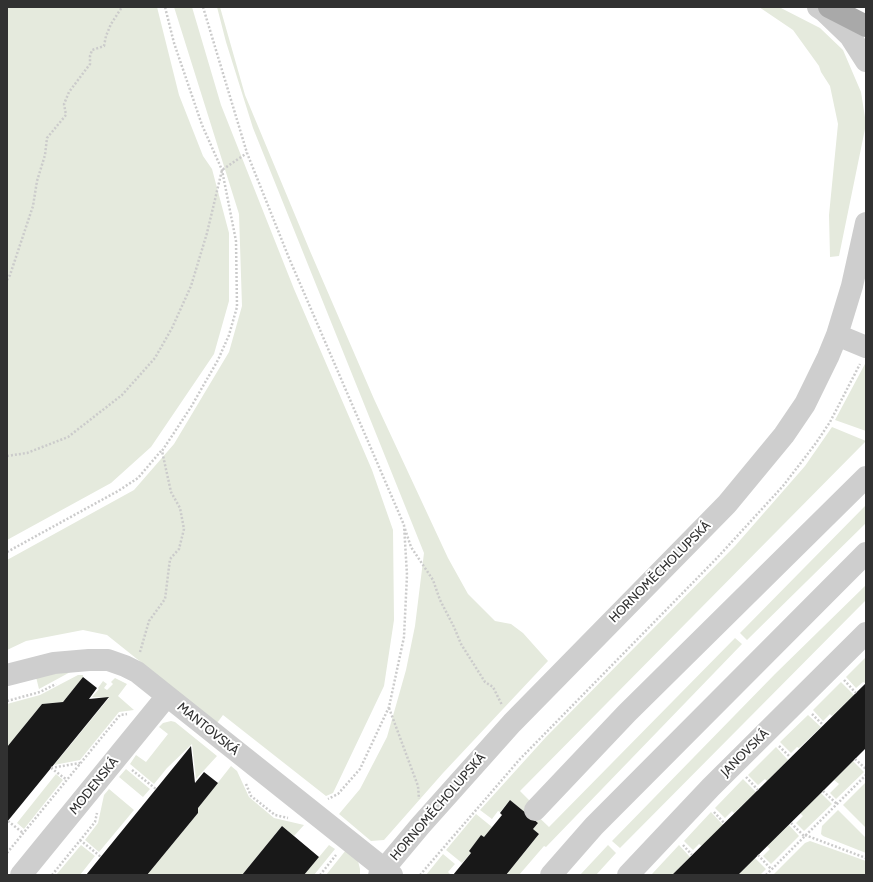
<!DOCTYPE html>
<html>
<head>
<meta charset="utf-8">
<style>
  body { margin:0 }
  #map { position:relative; width:873px; height:882px; overflow:hidden; background:#fff; font-family:Cabin,sans-serif }
  canvas { display:block }
  .frame { position:absolute; inset:0; border:8px solid #313131; pointer-events:none }
</style>
</head>
<body>
<div id="map">
<canvas width="873" height="882"></canvas>
<div class="frame"></div>
</div>
<script>
const context = document.querySelector('canvas').getContext('2d');
context.lineJoin = 'round';
function fillPath(path, color) { context.fillStyle = color; context.fill(path, 'evenodd'); }
const toPath = rows => new Path2D(rows.map(r => 'M' + r).join(''));
function stroke(path, color, width, dash) { context.strokeStyle = color; context.lineWidth = width; context.lineCap = dash ? 'butt' : 'round'; context.setLineDash(dash || []); context.stroke(path); }
function drawText(font, color, halo, rows, align = 'center') {
  context.font = font + ' Cabin,sans-serif'; context.lineWidth = 4; context.setLineDash([]); context.textBaseline = 'middle'; context.strokeStyle = halo; context.fillStyle = color; for (const [text, x, y, turn = 0] of rows) {
    context.save(); context.translate(x, y); context.rotate((+turn || 0) * Math.PI / 180); context.textAlign = isNaN(turn) ? turn : align; if (halo) context.strokeText(text, 0, 0); context.fillText(text, 0, 0); context.restore();
  }
}
fillPath(toPath([
  [7,7,157,7,179,95,203,156,212,169,229,233,229,301,214,354,151,447,111,483,7,540],
  [174,7,192,7,221,105,294,289,372,470,393,530,394,620,384,686,333,793,326,796,223,715,217,723,107,635,83,630,26,641,7,650,7,560,134,490,174,444,229,352,242,306,239,214],
  [217,7,220,7,245,95,310,251,374,399,448,558,468,594,495,621,511,624,523,633,548,661,443,773,384,840,371,841,339,814,360,789,387,737,406,670,415,626,424,553,253,128,226,42],
  [759,7,779,7,820,28,843,50,861,92,866,124,839,256,830,257,829,215,838,124,830,86,821,72,819,66,793,30],
  [866,362,866,431,835,420],
  [832,427,866,441,520,791,531,802,527,806,549,827,735,638,742,644,546,847,544,846,519,875,506,875,539,834,533,829,538,823,510,800,500,812,498,811,492,819,480,810,546,737,735,546,805,466],
  [866,505,866,523,747,640,740,633],
  [866,585,866,600,620,848,612,841,775,674],
  [866,657,866,683,865,683,863,682,856,688,846,677],
  [74,670,39,689,36,677],
  [78,675,83,675,83,677,63,702,42,704,7,747,7,704,40,695],
  [115,678,127,684,118,696,134,710,119,712,80,760,54,765,109,698,92,697,99,689,98,688,103,681,107,684,104,688,107,690,113,684,111,682],
  [841,682,854,695,832,716,830,714,823,721,813,710],
  [808,715,821,727,799,748,797,747,791,753,780,742],
  [171,721,175,722,217,756,196,779,192,744,167,768,154,784,130,764,136,755,146,762,168,734,159,727,163,723],
  [776,747,788,760,767,781,765,779,758,785,748,775],
  [853,761,864,772,836,799,830,793,839,784,834,780],
  [231,766,237,771,249,797,274,818,304,825,294,836,282,826,242,875,147,875,198,813,198,808],
  [126,769,150,789,143,797,119,777],
  [56,774,63,780,24,829,17,823],
  [743,779,756,792,734,813,732,811,725,818,715,808],
  [866,782,866,828,843,805],
  [109,789,134,810,99,852,85,840,98,823,104,795],
  [821,793,832,804,804,831,796,823,803,816,800,813],
  [838,810,865,837,866,836,866,853,823,836,821,834,822,826],
  [711,812,723,825,702,846,699,844,693,850,684,841],
  [476,814,492,827,484,837,481,835,469,851,471,853,462,863,446,850],
  [789,825,799,836,771,864,763,856,770,849,767,846],
  [810,841,866,861,866,875,773,875,805,843],
  [81,845,95,856,80,875,56,875],
  [329,845,335,849,314,875,304,875],
  [608,845,616,853,596,875,580,875],
  [679,845,690,857,672,875,654,875,652,874],
  [346,850,358,861,360,869,360,875,326,875],
  [443,854,455,864,448,872,450,874,426,875],
  [755,858,766,869,760,875,738,875]
]), '#e5eadd');
fillPath(toPath([
  [83,677,97,688,89,699,109,697,7,822,7,747,42,704,63,702],
  [866,683,866,748,823,791,738,875,672,875],
  [191,746,195,783,204,772,218,783,198,808,198,813,147,875,86,875],
  [510,800,538,823,533,829,539,834,506,875,453,875,471,853,469,851,481,835,484,837,502,815,500,813],
  [282,826,319,857,304,875,242,875]
]), '#181818');
stroke(toPath([
  [203,7,247,153,289,258,404,525,407,575,404,637,389,707,360,769,338,794,328,799],
  [7,280,10,275,33,206,37,181,45,155,47,138,66,115,64,104,69,92,90,64,90,56,92,50,104,46,106,36,111,24,122,7],
  [7,456,27,453,68,437,122,395,155,358,172,328,191,286,207,233,222,170,247,153],
  [405,529,411,547,433,580,440,600,454,627,461,644,485,682,493,687,502,705],
  [7,552,118,491,138,478,161,451],
  [140,652,149,621,165,599,170,559,179,549,184,529,180,508,171,492,162,451,191,407,218,360,229,335,237,307,236,241,222,170,202,125,174,43,165,7],
  [844,680,856,693],
  [7,701,40,692,56,684],
  [389,708,418,786,419,799],
  [812,714,823,725],
  [779,746,790,757],
  [855,759,866,769],
  [51,768,80,763],
  [51,768,67,780],
  [132,770,156,789],
  [746,777,758,790],
  [246,784,251,796,275,815,288,818],
  [823,791,837,804],
  [714,812,724,823],
  [8,821,23,833],
  [791,823,804,836],
  [805,835,866,858],
  [80,840,101,857],
  [683,845,692,855],
  [7,853,120,715,127,714],
  [758,855,771,869],
  [52,875,95,822,97,813],
  [320,875,336,855],
  [420,875,520,759,717,558,783,486,816,443,830,422,860,364],
  [766,875,866,775]
]), '#cbcbcb', 2.5, [2, 2]);
stroke(toPath([
  [818,7,824,11,850,36,866,61],
  [837,335,866,347],
  [7,675,54,663,89,660,108,660,125,666,137,672,392,875],
  [535,810,627,713,866,477],
  [21,875,167,696],
  [379,875,420,826,512,723,727,504,784,435,805,404,828,357,837,335,852,286,866,223],
  [551,875,594,826,866,553],
  [628,875,711,787,866,633]
]), '#cecece', 22);
stroke(toPath([
  [829,7,866,26]
]), '#a9a9a9', 22);
drawText('13px', '#313131', '#fff', [
  ["HORNOMĚCHOLUPSKÁ",660,572,-45],
  ["MANTOVSKÁ",208,729,39],
  ["JANOVSKÁ",745,753,-45],
  ["MODENSKÁ",94,786,-51],
  ["HORNOMĚCHOLUPSKÁ",438,807,-49]
]);
</script>
</body>
</html>
